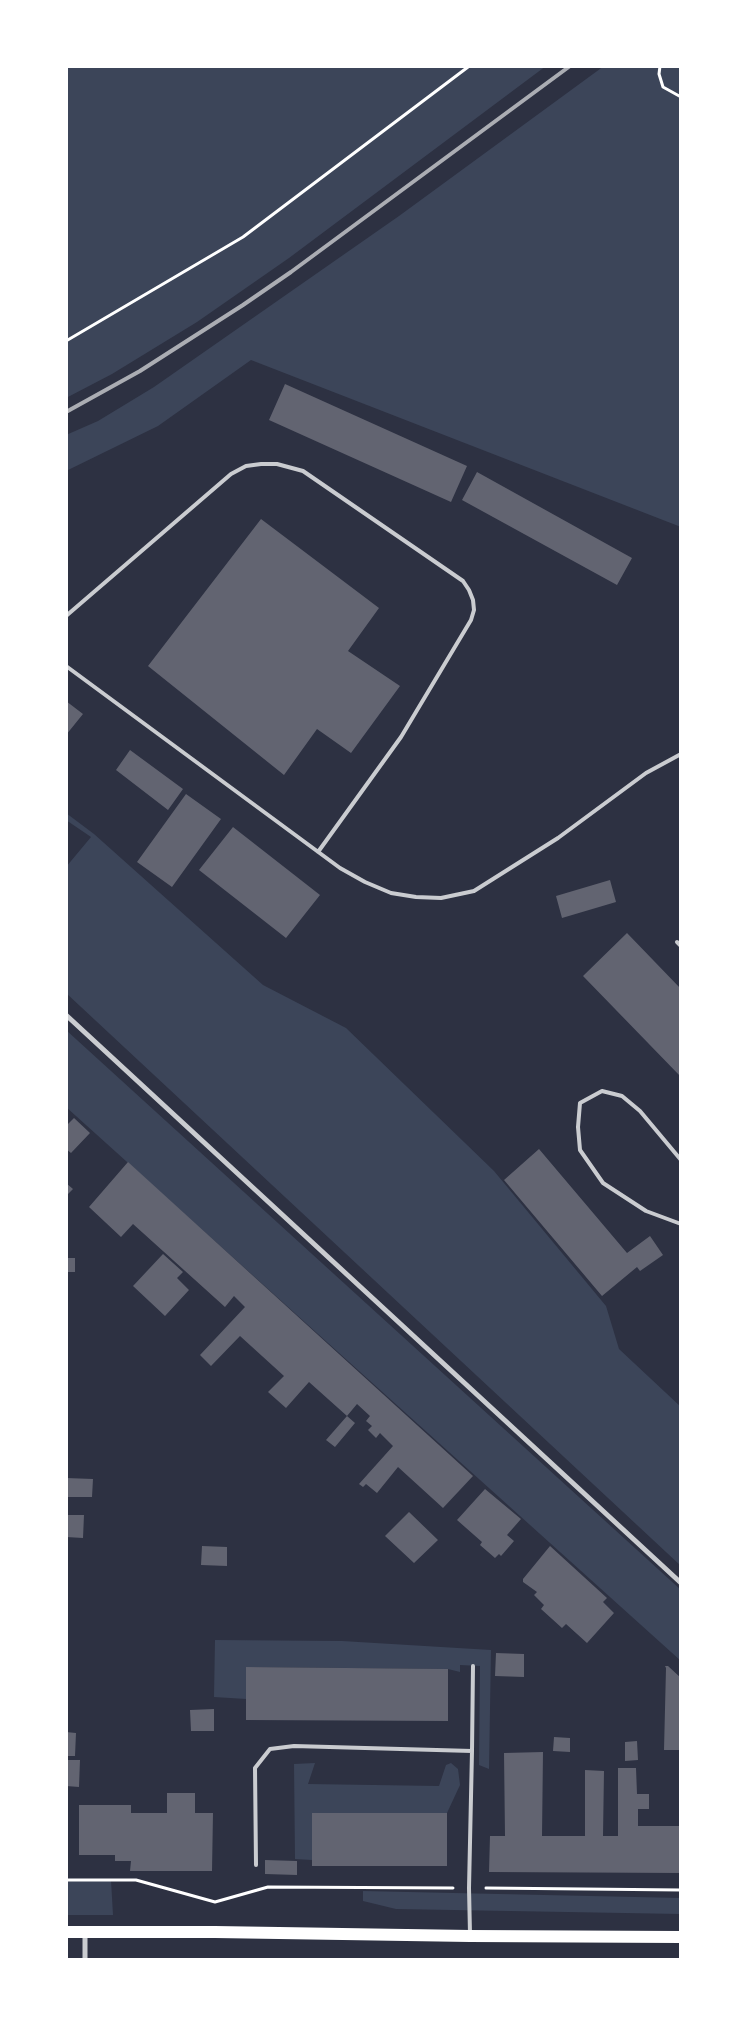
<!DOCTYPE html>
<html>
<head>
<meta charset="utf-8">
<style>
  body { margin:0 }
  #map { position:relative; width:747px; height:2026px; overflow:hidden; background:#2d3142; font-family:"Asap Condensed",sans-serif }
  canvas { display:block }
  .frame { position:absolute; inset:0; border:68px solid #fff; pointer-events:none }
</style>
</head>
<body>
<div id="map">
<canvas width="747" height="2026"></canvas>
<div class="frame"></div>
</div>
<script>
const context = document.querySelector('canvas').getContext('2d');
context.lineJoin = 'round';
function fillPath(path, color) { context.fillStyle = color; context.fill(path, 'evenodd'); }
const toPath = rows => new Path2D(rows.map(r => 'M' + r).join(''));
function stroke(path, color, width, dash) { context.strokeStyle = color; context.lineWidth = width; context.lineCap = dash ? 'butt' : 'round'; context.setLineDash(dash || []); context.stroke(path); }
fillPath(toPath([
  [66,66,546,66,289,258,197,322,112,374,66,398],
  [604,66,681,66,681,527,251,360,158,426,66,471,66,435,98,421,154,387,399,216],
  [66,813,94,834,263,985,346,1028,494,1171,606,1306,619,1349,681,1407,681,1566,66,993,66,867,91,837,66,820],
  [66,1030,681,1590,681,1661,66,1107],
  [215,1640,342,1641,491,1650,489,1769,479,1765,480,1666,460,1665,460,1672,448,1669,247,1667,246,1699,214,1697],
  [315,1763,308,1784,439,1786,446,1765,451,1763,458,1769,460,1785,447,1813,312,1813,312,1860,295,1859,294,1764],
  [66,1880,111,1880,113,1915,66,1915],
  [363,1891,681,1898,681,1914,396,1909,363,1901]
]), '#3c4559');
fillPath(toPath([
  [285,384,467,466,451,502,269,420],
  [477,472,632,558,617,585,462,500],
  [261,519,379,608,348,651,400,686,351,753,317,729,284,775,148,666],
  [66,701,83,714,66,735],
  [130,750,183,789,168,810,116,770],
  [186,794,221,819,172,887,137,862],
  [233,827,320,895,286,938,199,870],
  [610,880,616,902,562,918,556,896],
  [627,933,681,989,681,1077,583,976],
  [74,1118,90,1133,71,1153,66,1149,66,1126],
  [539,1149,627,1253,650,1236,663,1255,640,1271,637,1267,602,1296,504,1180],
  [128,1162,473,1476,443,1508,398,1467,377,1493,366,1484,363,1487,359,1484,393,1446,380,1433,376,1438,368,1430,372,1426,366,1421,370,1416,357,1404,347,1416,309,1382,286,1408,268,1392,284,1376,240,1336,211,1366,200,1355,245,1307,234,1296,225,1307,133,1224,121,1237,89,1207],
  [66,1183,73,1189,66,1196],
  [163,1254,183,1272,177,1278,189,1290,165,1316,133,1286],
  [66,1258,75,1258,75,1272,66,1272],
  [347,1416,355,1423,335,1447,326,1440],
  [66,1478,93,1479,92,1497,66,1497],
  [485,1489,521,1519,507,1535,514,1541,501,1556,499,1554,495,1558,480,1545,482,1542,457,1520],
  [409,1512,438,1540,414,1563,385,1536],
  [66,1515,84,1515,83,1538,66,1537],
  [202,1546,227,1547,227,1566,201,1565],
  [550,1546,607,1598,603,1602,614,1613,587,1643,566,1624,562,1628,541,1609,544,1605,534,1595,537,1592,523,1582,523,1579],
  [496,1653,524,1654,524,1677,495,1676],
  [665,1666,668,1666,681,1678,681,1750,664,1750,666,1668],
  [246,1667,448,1669,448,1721,246,1720],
  [214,1709,214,1731,191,1731,190,1710],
  [66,1732,76,1733,75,1756,66,1756],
  [554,1737,570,1738,570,1752,553,1751],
  [637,1741,638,1760,625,1761,625,1742],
  [543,1752,542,1836,585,1836,585,1770,604,1771,603,1836,618,1836,618,1768,636,1768,637,1794,649,1794,649,1809,638,1809,638,1802,638,1826,681,1826,681,1873,489,1872,490,1836,505,1836,504,1753],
  [66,1760,80,1760,79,1787,66,1786],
  [167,1793,195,1793,195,1813,213,1813,212,1871,130,1871,131,1861,115,1861,115,1855,79,1855,79,1805,131,1805,131,1813,167,1813],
  [312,1813,447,1813,447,1866,312,1866],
  [265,1860,297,1861,297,1875,265,1874]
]), '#626471');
stroke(toPath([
  [660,66,659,74,663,87,681,97],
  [66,341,243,237,468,67],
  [66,1880,136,1880,215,1902,268,1887,453,1888],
  [486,1888,681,1890]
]), '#fff', 3);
stroke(toPath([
  [66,616,231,474,246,466,261,464,277,464,303,471,463,581,469,590,473,600,474,610,471,620,401,737,318,852],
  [66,666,340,868,365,882,391,893,416,897,441,898,474,891,558,838,646,773,681,754],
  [677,942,681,946],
  [681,1160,640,1111,622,1096,602,1091,580,1103,578,1127,580,1150,603,1183,646,1211,681,1224],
  [472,1751,473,1666],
  [256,1865,255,1768,270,1749,294,1746,472,1751,469,1888,470,1934]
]), '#caccd0', 4);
stroke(toPath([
  [66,1015,681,1583],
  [85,1933,85,1960]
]), '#caccd0', 5);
stroke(toPath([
  [66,1932,215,1932,470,1936,681,1937]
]), '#fff', 12);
stroke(toPath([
  [66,412,140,371,243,305,291,272,570,66]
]), '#abadb3', 4);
</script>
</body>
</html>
